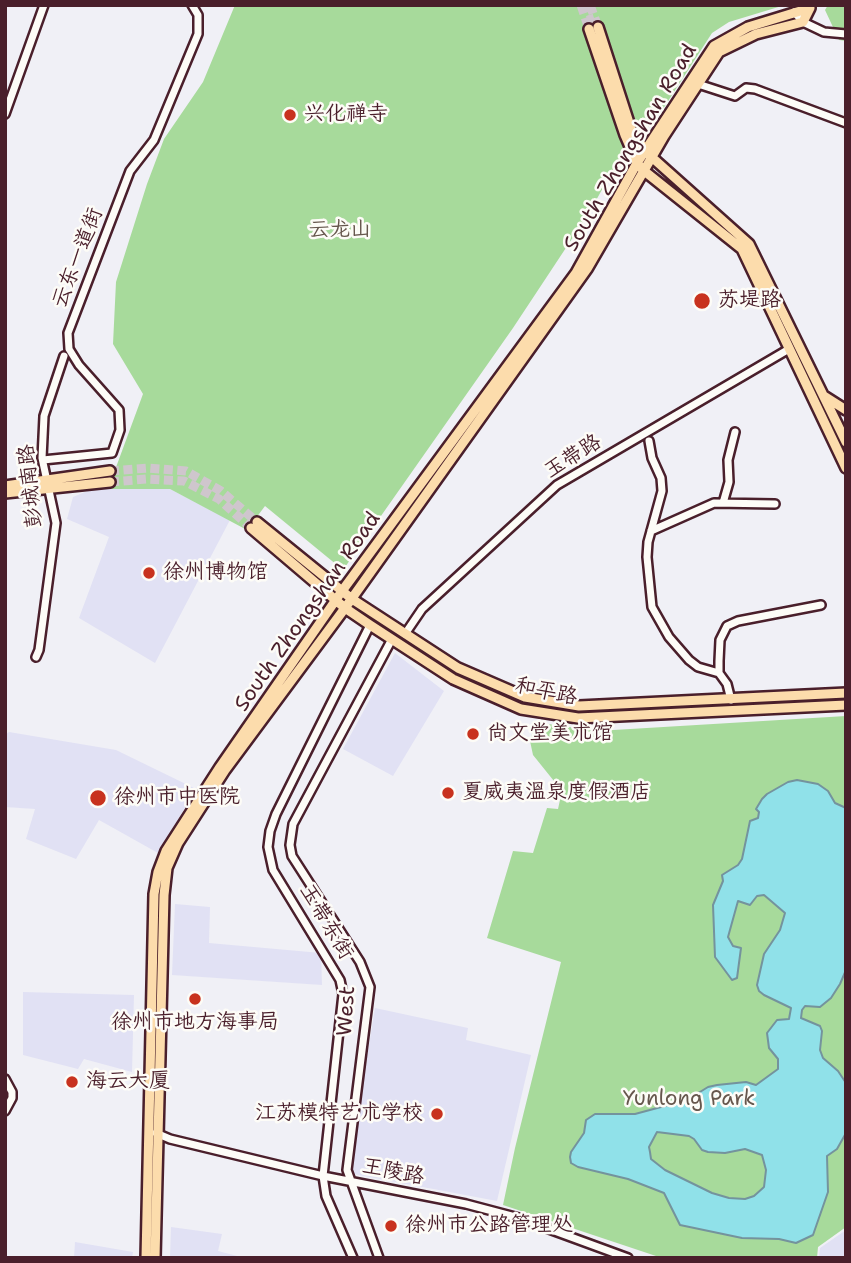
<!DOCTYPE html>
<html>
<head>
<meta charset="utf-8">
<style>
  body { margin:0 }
  #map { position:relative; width:851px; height:1263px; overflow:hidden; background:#f0f0f6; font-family:"Shantell Sans",sans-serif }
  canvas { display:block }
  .frame { position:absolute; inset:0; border:7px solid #4a1f2b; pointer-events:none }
</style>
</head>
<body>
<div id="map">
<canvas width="851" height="1263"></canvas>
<div class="frame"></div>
</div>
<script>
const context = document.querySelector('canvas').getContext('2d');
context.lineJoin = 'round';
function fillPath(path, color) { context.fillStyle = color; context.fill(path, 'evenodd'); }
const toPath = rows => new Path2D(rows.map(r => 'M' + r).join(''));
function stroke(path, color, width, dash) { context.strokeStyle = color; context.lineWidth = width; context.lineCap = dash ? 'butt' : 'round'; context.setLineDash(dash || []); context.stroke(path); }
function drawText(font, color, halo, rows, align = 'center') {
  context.font = font + ' "Shantell Sans","LXGW WenKai TC",sans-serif'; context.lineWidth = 5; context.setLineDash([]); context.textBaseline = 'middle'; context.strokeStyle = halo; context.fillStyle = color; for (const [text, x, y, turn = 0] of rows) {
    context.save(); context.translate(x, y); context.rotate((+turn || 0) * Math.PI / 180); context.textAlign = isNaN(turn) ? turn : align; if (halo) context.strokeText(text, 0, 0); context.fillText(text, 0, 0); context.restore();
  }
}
fillPath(toPath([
  [92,489,170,489,230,520,155,663,79,618,109,537,67,519,73,497],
  [395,653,444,691,393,776,343,749],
  [9,732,116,750,196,789,158,853,99,820,76,859,26,839,35,809,5,807,5,735],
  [175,904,210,907,209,943,321,953,322,985,172,975],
  [23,992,134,995,132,1072,84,1059,78,1069,23,1055],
  [375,1008,468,1028,466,1040,531,1055,497,1201,348,1173],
  [171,1227,222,1234,218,1251,245,1258,170,1258],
  [846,1230,846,1258,819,1258,820,1248],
  [75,1242,133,1252,132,1258,74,1258]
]), '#e1e1f4');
fillPath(toPath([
  [235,5,785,5,729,22,712,33,661,112,614,168,589,213,513,328,343,570,265,506,247,530,170,489,108,489,143,394,113,344,116,282,147,184,164,139,203,82],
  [828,5,846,5,846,41,839,40,825,10],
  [846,716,846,1227,818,1247,817,1258,662,1258,503,1205,515,1148,561,962,487,938,513,851,533,853,547,808,558,809,562,791,533,755,530,741,532,734,539,727,548,724,597,731]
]), '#a7da9b');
const water = toPath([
  [797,780,818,784,828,791,835,803,846,808,846,970,840,984,831,998,820,1007,805,1006,802,1010,801,1018,820,1026,822,1031,820,1050,823,1058,838,1071,846,1083,846,1133,837,1149,827,1156,828,1192,813,1235,796,1243,779,1239,742,1238,680,1225,664,1193,628,1179,578,1167,571,1163,570,1157,571,1152,584,1133,586,1120,595,1114,635,1114,687,1100,708,1087,717,1085,746,1082,756,1085,778,1069,778,1059,769,1048,767,1033,777,1020,789,1019,791,1008,764,995,759,991,757,985,764,954,780,930,785,913,764,895,757,896,750,905,738,901,728,937,733,946,741,948,737,978,732,980,715,957,713,905,723,881,722,875,738,865,742,859,750,821,758,818,759,812,756,809,762,799,767,794,788,782,797,780],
  [657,1132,689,1136,694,1139,702,1150,708,1152,725,1153,745,1149,762,1155,766,1170,764,1187,754,1196,745,1199,729,1198,712,1193,665,1170,651,1159,650,1152,649,1147,657,1132]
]);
fillPath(water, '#90e1e9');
stroke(water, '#74939d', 2);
stroke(toPath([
  [586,5,594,29]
]), '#cfc6cd', 7, [7, 3.5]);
stroke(toPath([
  [581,5,589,29],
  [590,5,598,27],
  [110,471,148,468,186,471,221,491,257,522],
  [110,482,147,479,184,481,219,499,251,528]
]), '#cfc6cd', 9, [9, 4.5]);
const minor = toPath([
  [794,12,803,22,824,32,846,34],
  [698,84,735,96,746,88,755,89,846,123],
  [5,114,44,5],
  [649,441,652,458,661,478,662,491,648,542,647,557,652,607,669,637,689,660,698,667,719,673],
  [43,460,112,453,120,430,119,410,79,365,69,349,68,333,130,171,154,140,198,34,198,15,192,5],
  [723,503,729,482,728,460,735,432],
  [651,531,714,503,775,504],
  [405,634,422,609,557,485,789,349],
  [36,657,39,650,56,523,42,458,44,416,64,356],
  [731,700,727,684,719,673,719,661,720,640,727,626,738,621,821,605],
  [5,1079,12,1092,12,1098,5,1111],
  [156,1133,170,1139,323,1176,466,1204,519,1218,628,1258],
  [353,1258,326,1196,323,1176,343,994,340,980,273,870,268,847,270,831,276,814,370,625],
  [379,1258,347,1170,370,987,360,962,292,856,290,845,293,824,392,639]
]);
const major = toPath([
  [598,27,631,129,646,152,749,244,846,442],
  [589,29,625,135,637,163,643,170,742,249,846,468],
  [824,396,846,410],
  [5,486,110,471],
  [5,493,110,482],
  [257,522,352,599,458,668,525,697,579,706,846,693],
  [251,528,345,608,370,625,453,679,521,709,578,718,846,705],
  [146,1258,154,894,158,872,166,851,220,767,342,591,576,273,637,163,714,46,748,27,810,8],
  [155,1258,164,895,167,868,178,843,225,770,345,608,587,269,664,136,719,52,756,34,803,22,810,8]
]);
stroke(minor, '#4a1f2b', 12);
stroke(major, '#4a1f2b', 14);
stroke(minor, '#fdfcf7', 7);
stroke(major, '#fcdcac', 9);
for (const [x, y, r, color] of [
  [290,115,7,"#c8321e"],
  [702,301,9,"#c8321e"],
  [149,573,7,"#c8321e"],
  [473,734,7,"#c8321e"],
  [448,793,7,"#c8321e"],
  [98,798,9,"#c8321e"],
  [195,999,7,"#c8321e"],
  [72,1082,7,"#c8321e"],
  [437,1114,7,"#c8321e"],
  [391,1226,7,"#c8321e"]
]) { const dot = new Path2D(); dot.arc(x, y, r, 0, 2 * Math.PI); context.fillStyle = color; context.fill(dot); stroke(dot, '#fdfcf7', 2.5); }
drawText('21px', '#4a1f2b', '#fdfcf7', [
  ["兴化禅寺",304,115],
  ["苏堤路",718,301],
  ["徐州博物馆",163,573],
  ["尚文堂美术馆",487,734],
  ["夏威夷温泉度假酒店",462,793],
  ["徐州市中医院",114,798],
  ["徐州市地方海事局",195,1023,"center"],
  ["海云大厦",86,1082],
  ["江苏模特艺术学校",423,1114,"right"],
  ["徐州市公路管理处",405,1226]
], 'left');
drawText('21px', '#4a1f2b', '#fdfcf7', [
  ["South Zhongshan Road",631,148,-59],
  ["云东一道街",78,258,-69],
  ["玉带路",573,457,-32],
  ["彭城南路",31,486,-96],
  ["South Zhongshan Road",308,612,-55],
  ["和平路",546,692,12],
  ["玉带东街",326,922,59],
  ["West",347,1011,-86],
  ["王陵路",393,1172,11]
]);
drawText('21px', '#66574d', '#fdfcf7', [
  ["云龙山",340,231],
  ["Yunlong Park",689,1100]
]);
</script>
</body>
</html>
